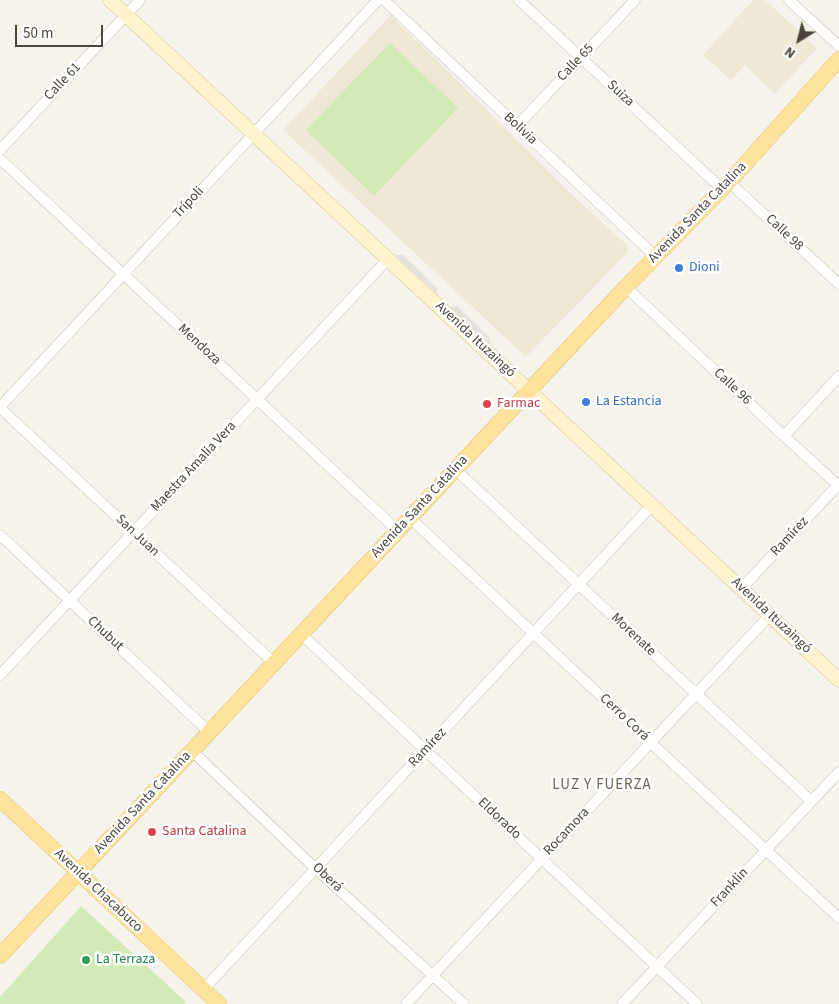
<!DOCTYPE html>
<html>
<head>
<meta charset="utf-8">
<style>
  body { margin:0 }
  #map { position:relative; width:839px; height:1004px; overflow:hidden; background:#f6f3ec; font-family:"Source Sans 3",sans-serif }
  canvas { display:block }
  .north { position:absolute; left:774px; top:15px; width:50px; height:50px; -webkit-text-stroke:4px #fff; paint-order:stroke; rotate:216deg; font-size:14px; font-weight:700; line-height:20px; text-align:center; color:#4b4439 }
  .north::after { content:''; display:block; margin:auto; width:18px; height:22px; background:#4b4439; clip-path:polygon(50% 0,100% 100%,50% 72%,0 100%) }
  .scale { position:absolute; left:15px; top:25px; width:88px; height:22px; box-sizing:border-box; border:2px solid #4b4439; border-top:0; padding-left:6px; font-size:15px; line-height:18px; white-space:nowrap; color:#4b4439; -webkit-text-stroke:4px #fff; paint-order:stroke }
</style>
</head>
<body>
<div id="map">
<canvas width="839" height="1004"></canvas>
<div class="north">N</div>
<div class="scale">50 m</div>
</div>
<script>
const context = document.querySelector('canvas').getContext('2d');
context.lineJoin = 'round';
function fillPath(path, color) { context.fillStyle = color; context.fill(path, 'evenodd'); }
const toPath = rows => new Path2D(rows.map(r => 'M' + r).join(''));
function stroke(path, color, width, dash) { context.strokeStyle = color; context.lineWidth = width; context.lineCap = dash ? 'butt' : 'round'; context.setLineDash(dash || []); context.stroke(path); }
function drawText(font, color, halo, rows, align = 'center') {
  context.font = font + ' "Source Sans 3",sans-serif'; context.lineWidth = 5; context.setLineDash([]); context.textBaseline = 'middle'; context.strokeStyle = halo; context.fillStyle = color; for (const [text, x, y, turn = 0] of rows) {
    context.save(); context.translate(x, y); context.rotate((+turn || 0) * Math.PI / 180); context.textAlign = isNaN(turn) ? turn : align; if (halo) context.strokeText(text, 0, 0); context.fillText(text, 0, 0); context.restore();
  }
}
fillPath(toPath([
  [753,0,765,0,817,48,775,94,745,65,731,80,703,55],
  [391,15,570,193,627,245,628,252,526,357,283,130]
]), '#efe8d6');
fillPath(toPath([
  [390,43,458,108,374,196,306,130],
  [81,906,186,1002,184,1004,0,1004,0,997]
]), '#d2eab5');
fillPath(toPath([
  [395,255,403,255,437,288,437,294],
  [457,306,490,338,491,347,449,307]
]), '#e5e3e0');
const street = toPath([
  [384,0,656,257],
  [519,0,722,189],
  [789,0,839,46],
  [517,126,635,0],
  [0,150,140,0],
  [0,159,398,531],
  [729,182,839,284],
  [626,287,784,436,839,486],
  [0,407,378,0],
  [0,408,274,663],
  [784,436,839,376],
  [455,469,811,801],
  [410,518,839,918],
  [0,535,209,732],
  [741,589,838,485],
  [301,634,697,1004],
  [0,675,388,259],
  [192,751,315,868,464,1004],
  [203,990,652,505],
  [406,1004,770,615],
  [622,1004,839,772]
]);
const secondary = toPath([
  [110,0,839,680]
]);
const primary = toPath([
  [0,799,219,1004],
  [0,956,626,287,729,182,839,59]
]);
stroke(street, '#c2bbae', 11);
stroke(secondary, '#d6c79b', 15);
stroke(primary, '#e6c16a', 16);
stroke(street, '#fff', 10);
stroke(secondary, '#fff3cd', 14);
stroke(primary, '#ffe39c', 15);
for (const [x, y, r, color] of [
  [679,268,5,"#3f7fe0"],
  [586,402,5,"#3f7fe0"],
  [487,404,5,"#e0444e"],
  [152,832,5,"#e0444e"],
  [86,960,5,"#2e9e5b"]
]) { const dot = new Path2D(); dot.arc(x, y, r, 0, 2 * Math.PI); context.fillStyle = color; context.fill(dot); stroke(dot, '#fff', 2); }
drawText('14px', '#4b4439', '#fff', [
  ["Calle 65",576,63,-47],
  ["Calle 61",63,82,-47],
  ["Suiza",620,94,43],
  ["Bolivia",520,129,43],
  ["Trípoli",189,203,-47],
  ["Avenida Santa Catalina",698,213,-46],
  ["Calle 98",784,233,43],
  ["Avenida Ituzaingó",475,340,43],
  ["Mendoza",199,345,43],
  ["Calle 96",732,387,43],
  ["Maestra Amalia Vera",194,467,-47],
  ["Avenida Santa Catalina",420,507,-47],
  ["San Juan",137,536,43],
  ["Ramírez",790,537,-47],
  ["Avenida Ituzaingó",771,616,43],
  ["Chubut",105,634,43],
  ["Morenate",633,635,43],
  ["Cerro Corá",624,718,43],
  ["Ramírez",428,748,-47],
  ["Avenida Santa Catalina",143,803,-47],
  ["Eldorado",499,819,43],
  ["Rocamora",567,832,-47],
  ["Oberá",327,878,43],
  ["Franklin",730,888,-47],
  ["Avenida Chacabuco",98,891,43]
]);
drawText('14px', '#366cbe', '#fff', [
  ["Dioni",689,268],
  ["La Estancia",596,402]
], 'left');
drawText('14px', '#be3a42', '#fff', [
  ["Farmac",497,404],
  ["Santa Catalina",162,832]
], 'left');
drawText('14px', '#27864d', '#fff', [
  ["La Terraza",96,960]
], 'left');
context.letterSpacing = '1px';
drawText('15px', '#6e6250', '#fff', [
  ["LUZ Y FUERZA",602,786]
]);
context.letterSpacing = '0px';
</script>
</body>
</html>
